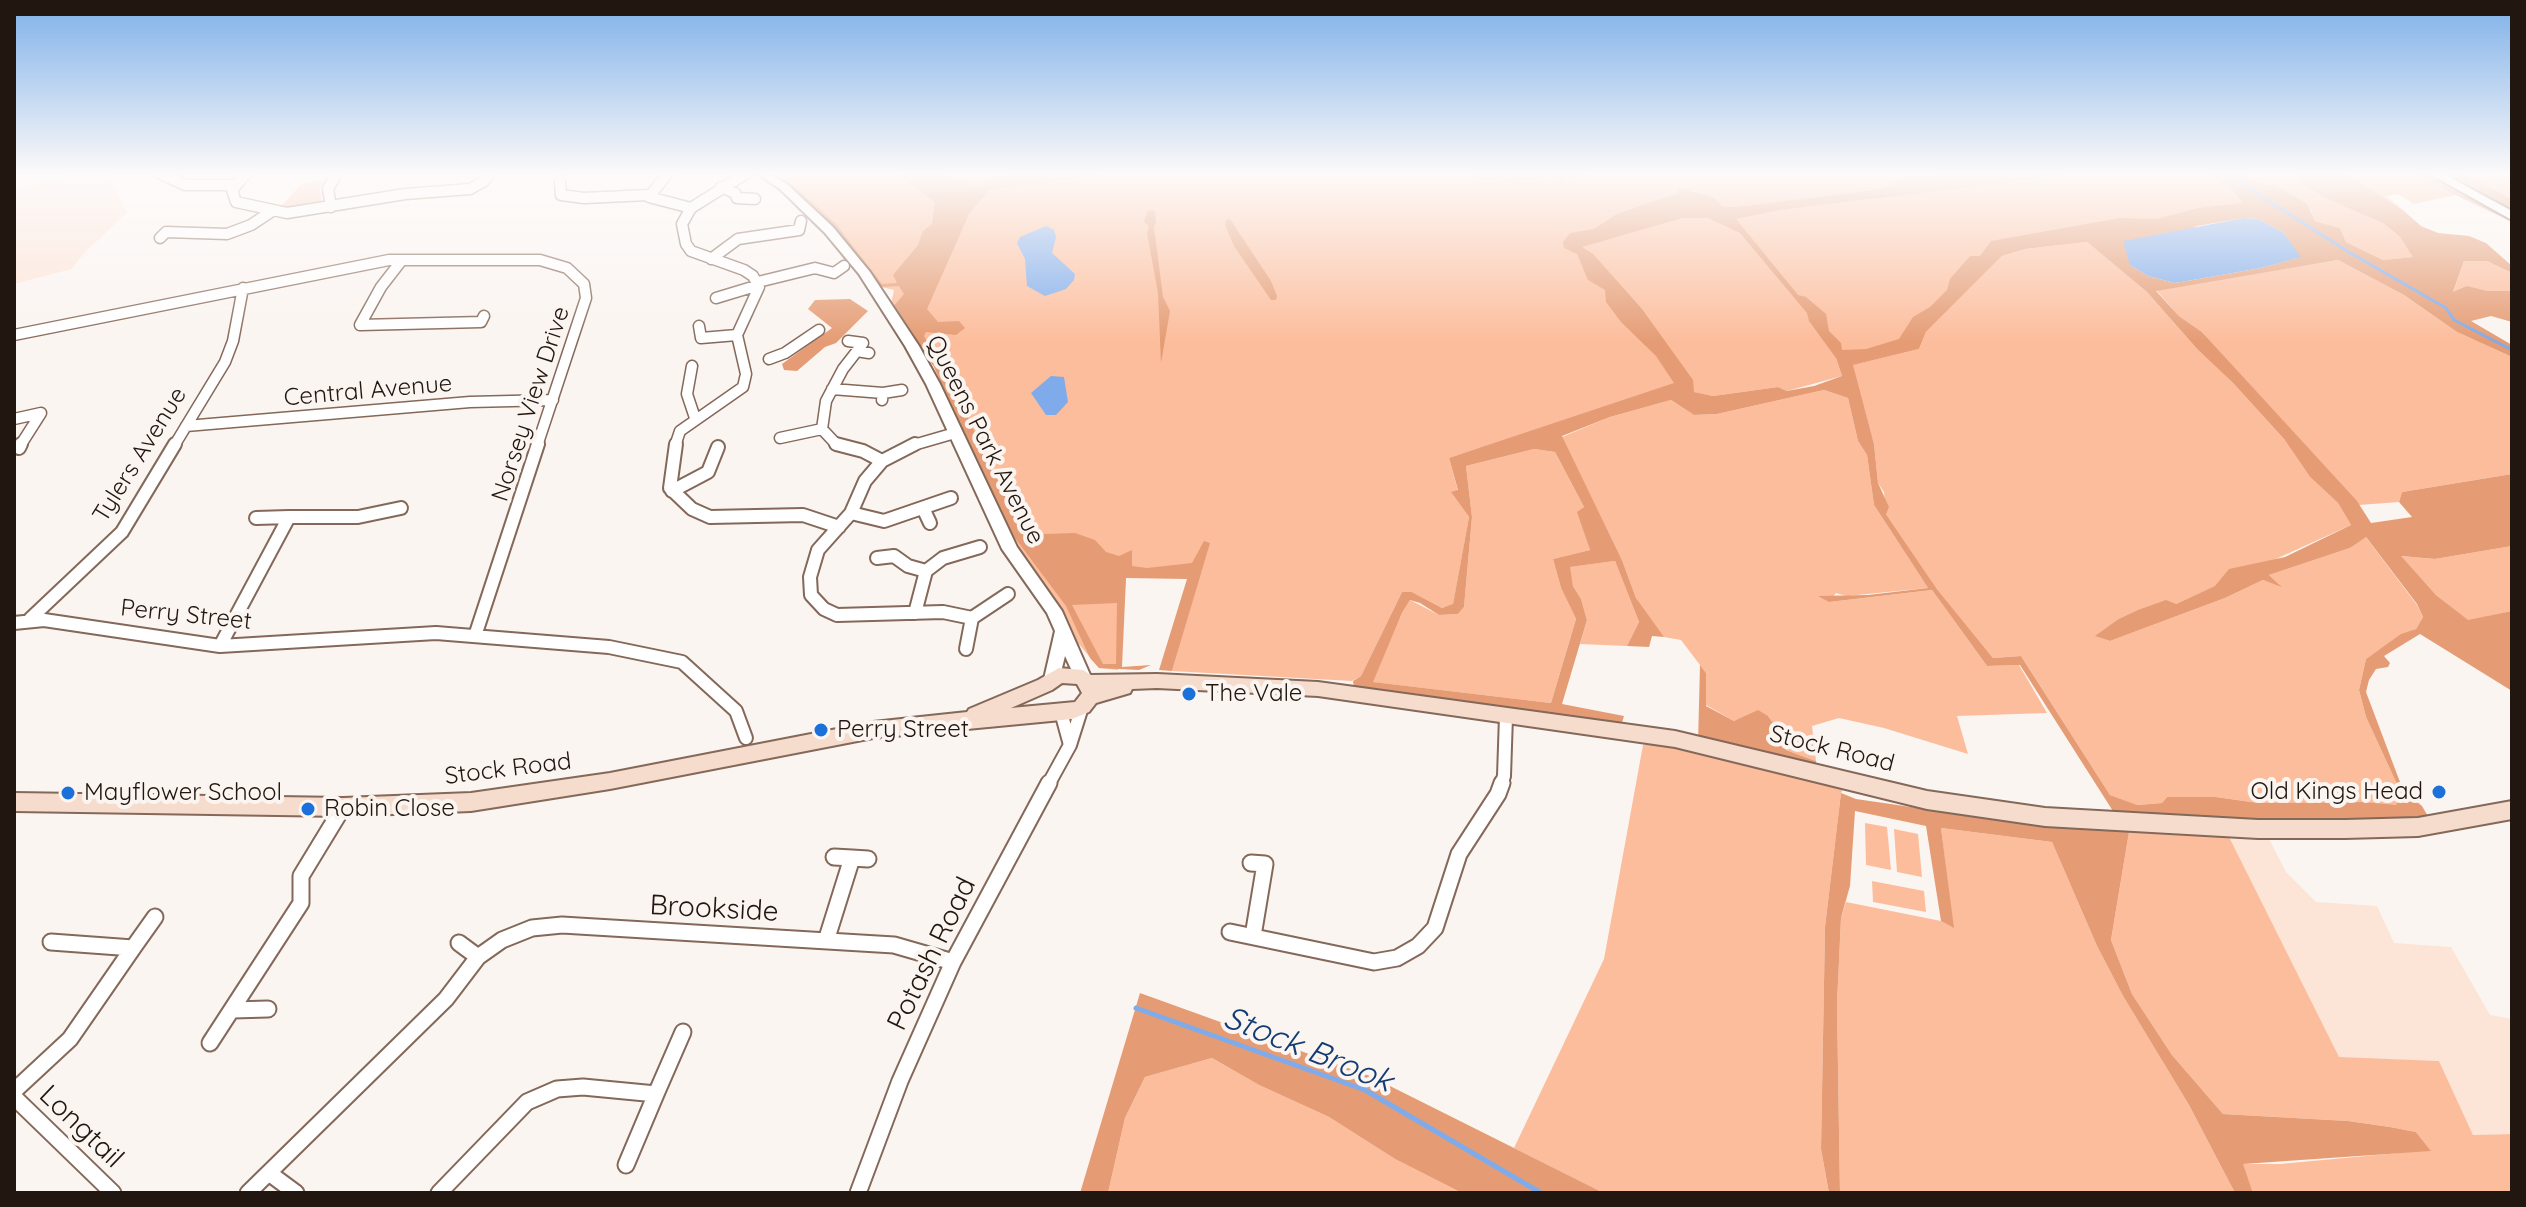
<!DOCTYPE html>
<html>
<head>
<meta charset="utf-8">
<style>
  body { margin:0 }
  #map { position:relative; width:2526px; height:1207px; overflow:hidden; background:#fbf5f1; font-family:Quicksand,sans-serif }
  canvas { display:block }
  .frame { position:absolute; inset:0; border:16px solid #221610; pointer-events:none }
</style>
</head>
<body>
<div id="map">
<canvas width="2526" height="1207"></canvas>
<div class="frame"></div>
</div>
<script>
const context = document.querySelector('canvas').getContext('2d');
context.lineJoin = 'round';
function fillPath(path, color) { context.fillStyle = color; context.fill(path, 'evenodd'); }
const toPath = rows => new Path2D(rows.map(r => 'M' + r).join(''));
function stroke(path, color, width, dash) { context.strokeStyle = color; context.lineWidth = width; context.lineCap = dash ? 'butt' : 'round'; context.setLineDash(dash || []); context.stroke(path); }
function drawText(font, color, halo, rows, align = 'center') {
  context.font = font + ' Quicksand,sans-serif'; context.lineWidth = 8; context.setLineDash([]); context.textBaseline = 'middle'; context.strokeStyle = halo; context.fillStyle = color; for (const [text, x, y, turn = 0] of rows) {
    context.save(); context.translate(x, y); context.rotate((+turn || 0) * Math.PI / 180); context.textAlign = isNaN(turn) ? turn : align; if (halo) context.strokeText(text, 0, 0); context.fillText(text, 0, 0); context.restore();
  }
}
fillPath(toPath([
  [76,173,107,173,127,213,83,254,72,269,14,284,14,190],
  [2226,833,2268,837,2286,872,2316,902,2377,906,2394,943,2451,947,2490,1015,2512,1019,2512,1134,2473,1135,2439,1061,2339,1058]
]), '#fce4d7');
fillPath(toPath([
  [771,173,2425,173,2465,193,2414,204,2398,194,2386,196,2404,211,2348,202,2340,203,2383,223,2400,237,2414,257,2383,260,2346,242,2340,228,2315,221,2310,209,1999,247,1902,342,1836,358,1842,376,1787,391,1778,387,1713,396,1693,392,1693,381,1449,458,1458,491,1452,493,1469,517,1453,605,1442,608,1412,592,1402,592,1361,676,1352,681,1172,671,1195,591,1187,578,1126,578,1118,670,1099,668,1078,643,1009,530,934,367,891,304,894,290,881,287,833,225,788,184],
  [2461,173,2512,173,2512,199,2463,175],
  [327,180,320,189,322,206,303,210,280,208,301,184],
  [2087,242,2147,292,2198,350,2233,383,2284,439,2310,477,2338,503,2351,525,2176,604,2117,620,2096,636,2110,641,2225,598,2263,580,2280,585,2269,575,2350,548,2365,536,2417,605,2423,617,2416,629,2401,635,2366,659,2359,690,2366,717,2401,793,2396,806,2364,802,2258,803,2216,797,2167,797,2162,803,2136,805,2110,795,2021,656,1993,658,1937,589,1886,514,1884,492,1878,483,1874,444,1852,365,1919,349,1926,332,2002,256,2025,249],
  [2338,260,2404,295,2457,332,2512,357,2512,474,2402,492,2399,502,2359,505,2202,332,2179,316,2156,290],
  [2464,261,2487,261,2512,273,2512,291,2453,293],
  [1824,390,1848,398,1858,441,1867,455,1874,505,1928,588,1847,596,1836,593,1829,602,1932,590,1987,666,2019,665,2047,713,1957,716,1968,754,1884,728,1839,718,1812,726,1816,761,1786,750,1780,732,1768,716,1734,721,1706,705,1706,673,1681,640,1664,637,1652,624,1636,598,1622,560,1562,437,1610,417,1671,400,1694,415,1717,414],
  [1534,449,1555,452,1584,507,1578,512,1590,550,1553,559,1561,588,1576,619,1551,703,1372,682,1402,613,1410,600,1439,615,1458,614,1464,607,1472,517,1466,466],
  [2512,546,2512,611,2468,621,2436,595,2400,556,2435,559],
  [1615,561,1639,622,1627,646,1580,644,1587,620,1581,599,1573,586,1569,567],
  [1675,739,1847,781,1841,793,1825,927,1821,1149,1829,1193,1604,1193,1514,1148,1604,959,1643,745],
  [2131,820,2227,833,2339,1057,2439,1061,2473,1135,2512,1134,2512,1193,2253,1193,2242,1164,2280,1164,2430,1150,2416,1132,2390,1127,2348,1121,2223,1114,2172,1055,2132,994,2111,940],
  [1865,823,1887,827,1891,870,1866,865],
  [1941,828,2052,842,2097,946,2123,996,2189,1105,2235,1193,1840,1193,1837,1004,1841,918,1846,902,1941,921,1953,927],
  [1894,829,1918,834,1922,877,1897,872],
  [1872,881,1924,891,1926,912,1873,902],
  [1212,1058,1259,1085,1329,1117,1395,1159,1462,1193,1108,1193,1125,1118,1145,1077]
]), '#fcbd9c');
fillPath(toPath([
  [771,173,791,183,836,224,882,284,897,283,893,275,918,245,923,231,932,224,935,202,895,173,936,173,977,185,987,179,1029,173,1120,173,989,190,969,214,927,309,938,322,959,321,965,328,956,335,926,332,924,336,962,405,1027,542,1044,534,1075,533,1095,540,1106,552,1119,556,1132,550,1132,566,1147,568,1192,563,1204,541,1210,543,1172,671,1159,670,1187,579,1126,578,1122,667,1151,665,1139,670,1099,668,1090,658,1066,606,1009,530,934,367,893,307,904,294,899,286,881,287,833,225,788,184],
  [1117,603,1116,664,1103,664,1072,605],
  [1470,173,1622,173,1581,176,1560,184,1547,175,1543,182,1524,179,1518,183,1475,179],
  [1944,173,2084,173,1780,210,1736,219,1798,295,1806,297,1826,314,1829,331,1841,343,1842,350,1866,349,1899,339,1913,317,1930,307,1947,290,1950,279,1970,256,1980,256,1991,241,2120,218,2157,219,2198,208,2243,203,2231,188,2204,173,2242,173,2258,183,2277,186,2307,204,2315,221,2340,228,2346,242,2383,260,2413,257,2400,237,2383,223,2330,200,2307,187,2293,173,2344,173,2404,211,2421,226,2438,233,2469,236,2486,243,2512,266,2512,273,2487,261,2464,261,2453,292,2467,286,2487,291,2512,291,2512,322,2491,316,2471,321,2512,345,2512,357,2457,332,2404,295,2338,260,2156,291,2179,316,2202,332,2357,501,2371,523,2412,517,2399,502,2402,492,2512,474,2512,546,2435,559,2401,556,2436,595,2468,620,2512,611,2512,691,2420,634,2384,656,2390,663,2388,667,2376,669,2369,680,2366,692,2403,790,2422,806,2429,818,2418,827,2131,820,2111,940,2132,994,2172,1055,2223,1114,2348,1121,2390,1127,2416,1132,2431,1151,2243,1164,2253,1193,2235,1193,2189,1105,2123,996,2097,946,2052,842,1941,828,1954,928,1941,921,1926,826,1855,811,1850,886,1841,918,1837,1004,1840,1193,1829,1193,1821,1149,1825,927,1841,793,1856,799,2049,827,2123,821,2118,819,2020,665,1987,666,1932,590,1829,602,1818,596,1868,595,1928,588,1874,505,1867,455,1858,441,1848,398,1824,390,1717,414,1694,415,1671,400,1610,417,1562,436,1622,560,1636,598,1664,637,1652,636,1649,647,1627,646,1639,622,1615,561,1570,567,1573,586,1581,599,1587,620,1562,704,1624,716,1619,733,1355,695,1353,681,1361,676,1402,592,1412,592,1442,608,1453,604,1469,517,1451,492,1458,490,1449,458,1674,383,1656,356,1621,322,1606,302,1605,290,1588,280,1577,254,1564,248,1563,242,1570,233,1594,229,1617,214,1678,193,1679,188,1713,197,1723,207,1737,207,1882,189,1905,178,1925,178],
  [1682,218,1708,218,1740,233,1807,313,1809,321,1836,358,1842,376,1814,386,1787,391,1778,387,1713,396,1694,392,1693,380,1642,309,1593,254,1582,247],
  [2244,218,2258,219,2283,232,2300,257,2261,268,2175,283,2148,276,2130,265,2197,226],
  [2087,242,2147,292,2198,350,2233,383,2284,439,2310,477,2338,503,2351,525,2285,557,2229,569,2215,586,2176,604,2166,600,2138,610,2117,620,2095,636,2110,641,2225,598,2263,580,2282,587,2269,575,2350,548,2366,537,2417,604,2423,617,2416,629,2401,634,2366,659,2359,690,2366,717,2401,793,2396,805,2364,802,2258,803,2216,797,2167,797,2162,803,2137,805,2110,795,2021,656,1993,658,1937,589,1886,514,1889,507,1878,483,1874,444,1853,365,1919,349,1926,332,2002,256,2025,249],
  [1534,449,1555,452,1584,507,1577,512,1590,550,1553,559,1561,588,1576,619,1551,703,1373,682,1402,613,1410,600,1420,603,1439,615,1458,614,1464,607,1472,517,1466,466],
  [2410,173,2461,173,2512,199,2512,222],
  [1151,210,1155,211,1156,222,1154,227,1163,297,1170,311,1161,363,1158,293,1147,233,1149,226,1144,222,1147,212],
  [1230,219,1271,281,1277,296,1276,300,1271,300,1234,246,1225,225,1226,220],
  [850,299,868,311,836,343,825,347,797,371,784,370,782,364,832,328,808,309,815,300],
  [1700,665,1706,673,1706,706,1734,721,1758,710,1768,716,1780,732,1786,750,1816,761,1818,773,1698,743],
  [1140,993,1370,1076,1604,1193,1462,1193,1395,1159,1329,1117,1259,1085,1212,1058,1145,1077,1125,1118,1108,1193,1080,1193]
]), '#e59c74');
fillPath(toPath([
  [2244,218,2258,219,2283,232,2301,257,2261,268,2175,283,2148,276,2130,265,2123,241],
  [1046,226,1054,230,1056,237,1052,253,1075,274,1074,280,1066,289,1045,296,1027,286,1025,259,1017,243,1020,237],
  [1051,376,1064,377,1068,402,1056,415,1046,415,1031,393]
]), '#7fabea');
stroke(toPath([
  [2225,173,2347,251,2446,308,2454,320,2512,350]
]), '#7fabea', 3);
stroke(toPath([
  [1136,1008,1365,1090,1541,1193]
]), '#7fabea', 5);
const minorFar2 = toPath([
  [159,173,185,185,234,185],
  [247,173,232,190,236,202,287,213,405,194,470,189,484,181,490,173],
  [668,173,649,197,691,208],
  [560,181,561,195,584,198,648,195],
  [721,187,735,193,737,198,755,199],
  [331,207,328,189,337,173],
  [160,238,166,232,227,234,251,225,272,211],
  [711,259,738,239,799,230,801,221],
  [402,260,381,287,360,325,481,322,484,316],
  [758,282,815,268,834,273,844,266],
  [716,298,759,285],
  [699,326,701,338,737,335],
  [14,335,389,260,540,260,567,268,584,284,586,298,537,446],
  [848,341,863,343,857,351],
  [769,359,785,353,819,330],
  [692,366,687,394,695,418],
  [832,389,883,393,882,400],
  [883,393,902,390],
  [14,419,41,413,20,446],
  [186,426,470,402,553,400],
  [780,438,822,429],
  [174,446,225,362,233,341,243,288],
  [675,446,680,431,743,387,746,374,737,335,759,287,753,276,744,270,691,251,686,244,682,224,691,208,747,173],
  [844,446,836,444,822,429,826,401,843,369,857,351,869,353],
  [910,446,955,433]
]);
const minorFar1 = toPath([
  [676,444,670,488,692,509,710,517,803,515,839,527],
  [836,444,863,451,882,461],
  [915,444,882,461,865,481,851,513,818,550,810,577,811,595,824,609,837,615,943,612,972,618,1008,594],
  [19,448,21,444],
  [672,491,708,472,718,447],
  [923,508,930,523],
  [851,513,884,521,951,498],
  [256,518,289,517],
  [877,558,894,556,908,566,926,571],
  [915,613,926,571,943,558,980,547],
  [30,619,122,532,175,444],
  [14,623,44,620,220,646,436,633,609,647,682,662,736,711,746,738],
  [475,636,538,444],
  [220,646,289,517,358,517,401,508],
  [966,649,972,618],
  [1061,712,1070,745],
  [1048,785,1070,745,1082,707],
  [1501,785,1504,776,1506,716]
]);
const minor = toPath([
  [852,858,868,859],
  [1251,863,1265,864,1253,936],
  [1230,932,1374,962,1397,958,1418,946,1435,928,1459,854,1498,794,1502,783],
  [826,941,852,858,834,857],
  [459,943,478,957],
  [133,948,155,917],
  [233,1010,268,1009],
  [210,1043,301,903,301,876,343,807],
  [14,1091,70,1039,133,948,51,942],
  [14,1097,113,1193],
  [626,1165,656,1094],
  [269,1173,296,1193],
  [248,1193,446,999,478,957,502,940,532,928,562,925,894,945,953,962],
  [439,1193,527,1102,557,1089,583,1087,656,1094,683,1032],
  [858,1193,900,1081,953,962,1049,783]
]);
const tertiary = toPath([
  [756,173,768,173,788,185,833,227,870,272,919,346,940,384,1017,547,1062,611,1091,677,1089,682,1077,682,1065,656,1058,684,1046,684,1044,679,1055,631,1047,613,1002,549,926,384,905,346,859,274,825,233,780,189,756,173],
  [2428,173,2442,173,2512,211,2512,220,2428,173]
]);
const secondary = toPath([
  [1059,668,1083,670,1091,675,1157,674,1318,682,1675,731,1927,791,2045,808,2258,820,2345,820,2418,818,2512,801,2512,819,2418,836,2345,838,2258,838,2045,826,1927,809,1675,747,1318,696,1157,688,1132,689,1130,693,1096,703,1089,712,1072,719,873,738,610,789,471,811,343,816,14,811,14,793,343,798,471,793,610,773,873,722,967,712,969,709,1038,680,1059,668],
  [1062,683,1077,684,1082,693,1075,702,1011,708,1052,690,1062,683]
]);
stroke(minorFar2, '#846859', 13);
stroke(minorFar1, '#846859', 16);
stroke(minor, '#846859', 19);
stroke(tertiary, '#846859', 4);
stroke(secondary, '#846859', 4);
stroke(minorFar2, '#fff', 10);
stroke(minorFar1, '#fff', 12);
stroke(minor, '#fff', 15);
fillPath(tertiary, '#fff');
fillPath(secondary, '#f6dccd');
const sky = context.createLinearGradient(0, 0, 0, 342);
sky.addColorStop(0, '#7eb0e9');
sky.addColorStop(0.51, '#fdfaf9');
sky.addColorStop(1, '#fdfaf900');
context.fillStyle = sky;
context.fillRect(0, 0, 2526, 342);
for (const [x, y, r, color] of [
  [1189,694,8,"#1c70da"],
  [821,730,8,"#1c70da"],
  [2439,792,8,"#1c70da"],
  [68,793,8,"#1c70da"],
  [308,809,8,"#1c70da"]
]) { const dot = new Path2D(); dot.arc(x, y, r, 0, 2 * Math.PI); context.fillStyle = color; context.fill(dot); stroke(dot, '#fbf5f1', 3); }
drawText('24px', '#221610', '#fbf5f1', [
  ["Central Avenue",368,391,-5],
  ["Norsey View Drive",531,404,-72],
  ["Queens Park Avenue",985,440,63],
  ["Tylers Avenue",140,455,-58],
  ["Perry Street",186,615,6],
  ["Stock Road",1832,749,14],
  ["Stock Road",508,769,-7]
]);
drawText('24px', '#221610', '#fbf5f1', [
  ["The Vale",1205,694],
  ["Perry Street",837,730],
  ["Old Kings Head",2423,792,"right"],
  ["Mayflower School",84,793],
  ["Robin Close",324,809]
], 'left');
drawText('28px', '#221610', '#fbf5f1', [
  ["Brookside",714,909,3],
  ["Potash Road",932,954,-64],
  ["Longtail",81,1127,44]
]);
drawText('italic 32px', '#123c74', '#fbf5f1', [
  ["Stock Brook",1308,1050,22]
]);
</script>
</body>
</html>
